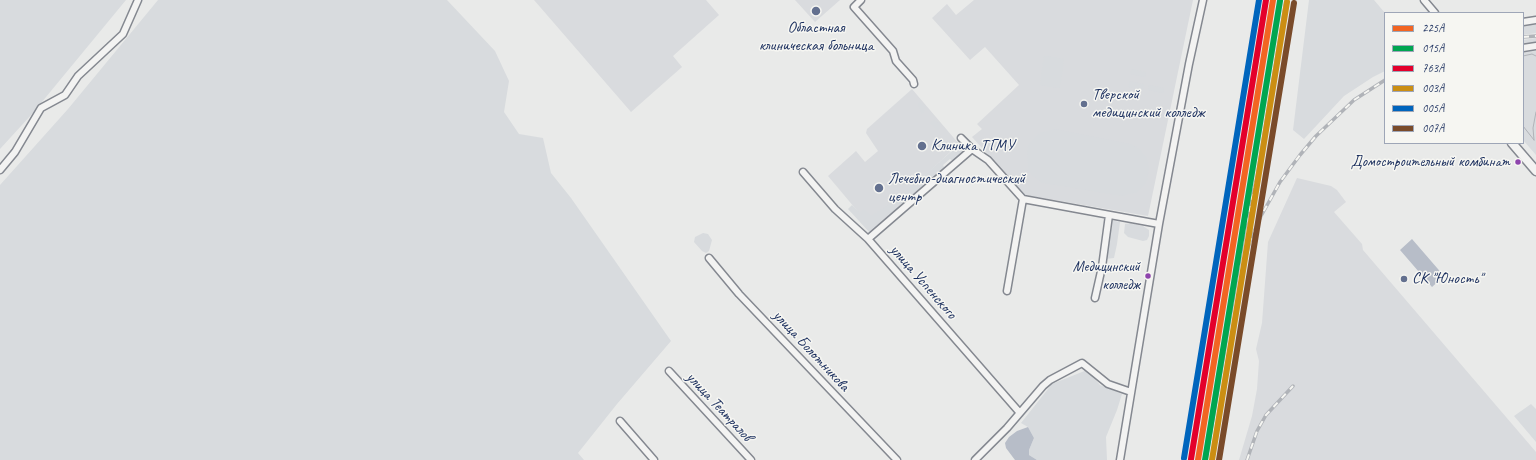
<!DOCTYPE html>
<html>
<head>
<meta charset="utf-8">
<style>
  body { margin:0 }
  #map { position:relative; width:1536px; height:460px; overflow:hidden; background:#e9eae9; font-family:Caveat,sans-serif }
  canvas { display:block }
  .legend { position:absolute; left:1384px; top:12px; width:140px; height:132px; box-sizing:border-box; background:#f6f6f2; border:1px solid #9ea6b7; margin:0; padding:5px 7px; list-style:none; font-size:12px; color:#1b2f5e }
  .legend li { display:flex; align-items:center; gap:8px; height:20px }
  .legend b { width:20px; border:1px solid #9ea6b7 }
</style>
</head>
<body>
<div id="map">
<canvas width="1536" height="460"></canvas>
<ul class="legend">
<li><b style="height:5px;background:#f26522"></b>225А</li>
<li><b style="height:5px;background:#00a651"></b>015А</li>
<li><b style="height:5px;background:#e4002b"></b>763А</li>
<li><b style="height:5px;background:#cb8e13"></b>003А</li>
<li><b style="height:5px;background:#0065bd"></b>005А</li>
<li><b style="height:5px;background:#7a4b2a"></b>007А</li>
</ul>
</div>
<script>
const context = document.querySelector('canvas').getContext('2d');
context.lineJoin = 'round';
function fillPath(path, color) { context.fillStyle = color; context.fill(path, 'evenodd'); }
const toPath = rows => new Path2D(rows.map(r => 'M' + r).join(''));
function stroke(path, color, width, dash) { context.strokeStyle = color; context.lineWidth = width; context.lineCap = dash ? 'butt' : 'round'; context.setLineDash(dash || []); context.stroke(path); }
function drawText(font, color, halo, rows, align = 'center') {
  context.font = font + ' Caveat,sans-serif'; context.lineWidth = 3; context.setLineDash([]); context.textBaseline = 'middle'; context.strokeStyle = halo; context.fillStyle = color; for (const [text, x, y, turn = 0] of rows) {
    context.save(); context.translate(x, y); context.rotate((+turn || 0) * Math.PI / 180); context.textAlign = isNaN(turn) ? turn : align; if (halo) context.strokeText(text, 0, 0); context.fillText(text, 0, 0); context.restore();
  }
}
fillPath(toPath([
  [534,0,706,0,719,15,673,56,682,67,631,112],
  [795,0,840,0,815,22],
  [974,0,1193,0,1148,216,1025,195,972,137,982,129,977,124,1019,85,985,47,970,60,932,18,947,4,956,15],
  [912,89,959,144,870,226,828,176,856,151,865,162,878,151,866,133,867,129],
  [1297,178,1331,186,1337,190,1346,202,1334,212,1362,244,1363,250,1536,452,1536,460,1239,460,1252,416,1257,389,1259,361,1256,349,1262,323,1268,242]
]), '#d9dbde');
fillPath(toPath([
  [0,0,126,0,32,114,0,149],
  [158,0,447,0,495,51,509,81,504,112,519,134,543,138,551,173,571,198,671,341,617,404,578,453,584,460,0,460,0,185,68,109],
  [1309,0,1374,0,1385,13,1385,71,1373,77,1344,96,1304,139,1293,130],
  [1536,24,1536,33,1523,35,1523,26],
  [1536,38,1536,42,1523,45,1523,40],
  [1536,51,1536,155,1523,140,1523,52],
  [1044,56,1064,59,1060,88,1040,85],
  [1132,69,1146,72,1145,77,1130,74],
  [1129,81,1144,84,1143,90,1128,87],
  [1149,85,1164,88,1163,93,1148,90],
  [921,102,926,107,922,114,918,104],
  [933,120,940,123,940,127,938,130,930,123],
  [1055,129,1130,144,1137,147,1147,159,1149,166,1147,181,1137,192,1122,196,1043,183,1031,174,1028,167,1027,151,1029,144,1040,133],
  [961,146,965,151,954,162,950,159,943,165,945,169,870,233,848,209,852,205,860,213,864,209,871,216,896,200,953,150],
  [1110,220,1120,222,1117,244,1114,258,1105,259],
  [1131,223,1143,226,1149,230,1149,236,1147,240,1143,241,1128,237,1124,233,1125,224],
  [703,233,708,234,712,240,709,251,706,253,702,251,694,242,695,237],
  [1087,370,1100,385,1122,394,1117,410,1106,437,1107,460,1037,460,1029,455,1029,450,1034,438,1028,427,1021,423,1052,384],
  [1531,404,1536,409,1536,442,1514,416]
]), '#d8dbde');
fillPath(toPath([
  [1412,239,1444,276,1432,287,1400,250],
  [1028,427,1034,438,1029,450,1029,455,1037,460,1015,460,1006,448,1005,443,1009,437,1017,431]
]), '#b7bdc8');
const minor = toPath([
  [861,0,854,7,893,51,896,61,913,80,914,84],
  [1424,0,1435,13],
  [1523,22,1536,20],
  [1523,48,1536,46],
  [961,138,972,149,988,160,1023,199,1159,224],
  [0,170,15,152,41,108,65,95,78,76,123,34,138,0],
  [803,172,835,209,868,239,1020,413],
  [868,239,972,149],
  [709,258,739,294,897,460],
  [1007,291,1023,199],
  [1095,298,1102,267,1109,215],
  [669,371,751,460],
  [620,421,654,460],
  [975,460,1007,428,1043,386,1050,380,1082,363,1108,384,1131,392],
  [1120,460,1159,224,1189,64,1203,0]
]);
const major = toPath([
  [1512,143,1536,171]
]);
stroke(minor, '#848890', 9);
stroke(major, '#848890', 11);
stroke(minor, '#f3f3f2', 6);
stroke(major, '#f3f3f2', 8);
stroke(toPath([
  [1523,56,1532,54,1536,56],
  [1523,126,1534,140],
  [1534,140,1533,128,1536,112]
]), '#b0b3b8', 1);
const rail = toPath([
  [1523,37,1536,36],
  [1243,267,1250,241,1261,216,1280,182,1300,155,1316,136,1354,100,1385,80],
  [1206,460,1245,228,1257,177,1286,0],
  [1247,460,1257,431,1266,415,1293,386]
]);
stroke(rail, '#b0b3b8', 3.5);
stroke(rail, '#f6f6f2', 2, [6]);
stroke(toPath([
  [1198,460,1273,0]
]), '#f26522', 6);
stroke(toPath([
  [1205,460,1280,1]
]), '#00a651', 6);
stroke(toPath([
  [1191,459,1266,0]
]), '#e4002b', 6);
stroke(toPath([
  [1212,460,1287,2]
]), '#cb8e13', 6);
stroke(toPath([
  [1184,458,1259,0]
]), '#0065bd', 6);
stroke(toPath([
  [1219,460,1294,3]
]), '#7a4b2a', 6);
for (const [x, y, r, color] of [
  [816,11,5,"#63708f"],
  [1084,104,4,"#63708f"],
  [922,146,5,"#63708f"],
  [1518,162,3.5,"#8e44ad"],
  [879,188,5,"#63708f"],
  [1148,276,3.5,"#8e44ad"],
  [1404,279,4,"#63708f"]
]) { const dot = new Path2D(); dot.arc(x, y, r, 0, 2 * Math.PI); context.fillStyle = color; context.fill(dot); stroke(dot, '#f6f6f2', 1.5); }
drawText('15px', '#1b2f5e', '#f6f6f2', [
  ["Домостроительный комбинат",1510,162],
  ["Медицинский",1140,267],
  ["колледж",1140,285]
], 'right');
drawText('16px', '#1b2f5e', '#f6f6f2', [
  ["Областная",816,28,"center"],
  ["клиническая больница",816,46,"center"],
  ["Тверской",1092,95],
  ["медицинский колледж",1092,113],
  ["Клиника ТГМУ",931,146],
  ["Лечебно-диагностический",888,179],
  ["центр",888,197],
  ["СК \"Юность\"",1412,279]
], 'left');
drawText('16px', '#1b2f5e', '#f6f6f2', [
  ["улица Успенского",923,282,49],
  ["улица Болотникова",811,351,47],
  ["улица Театралов",719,407,47]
]);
</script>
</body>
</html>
